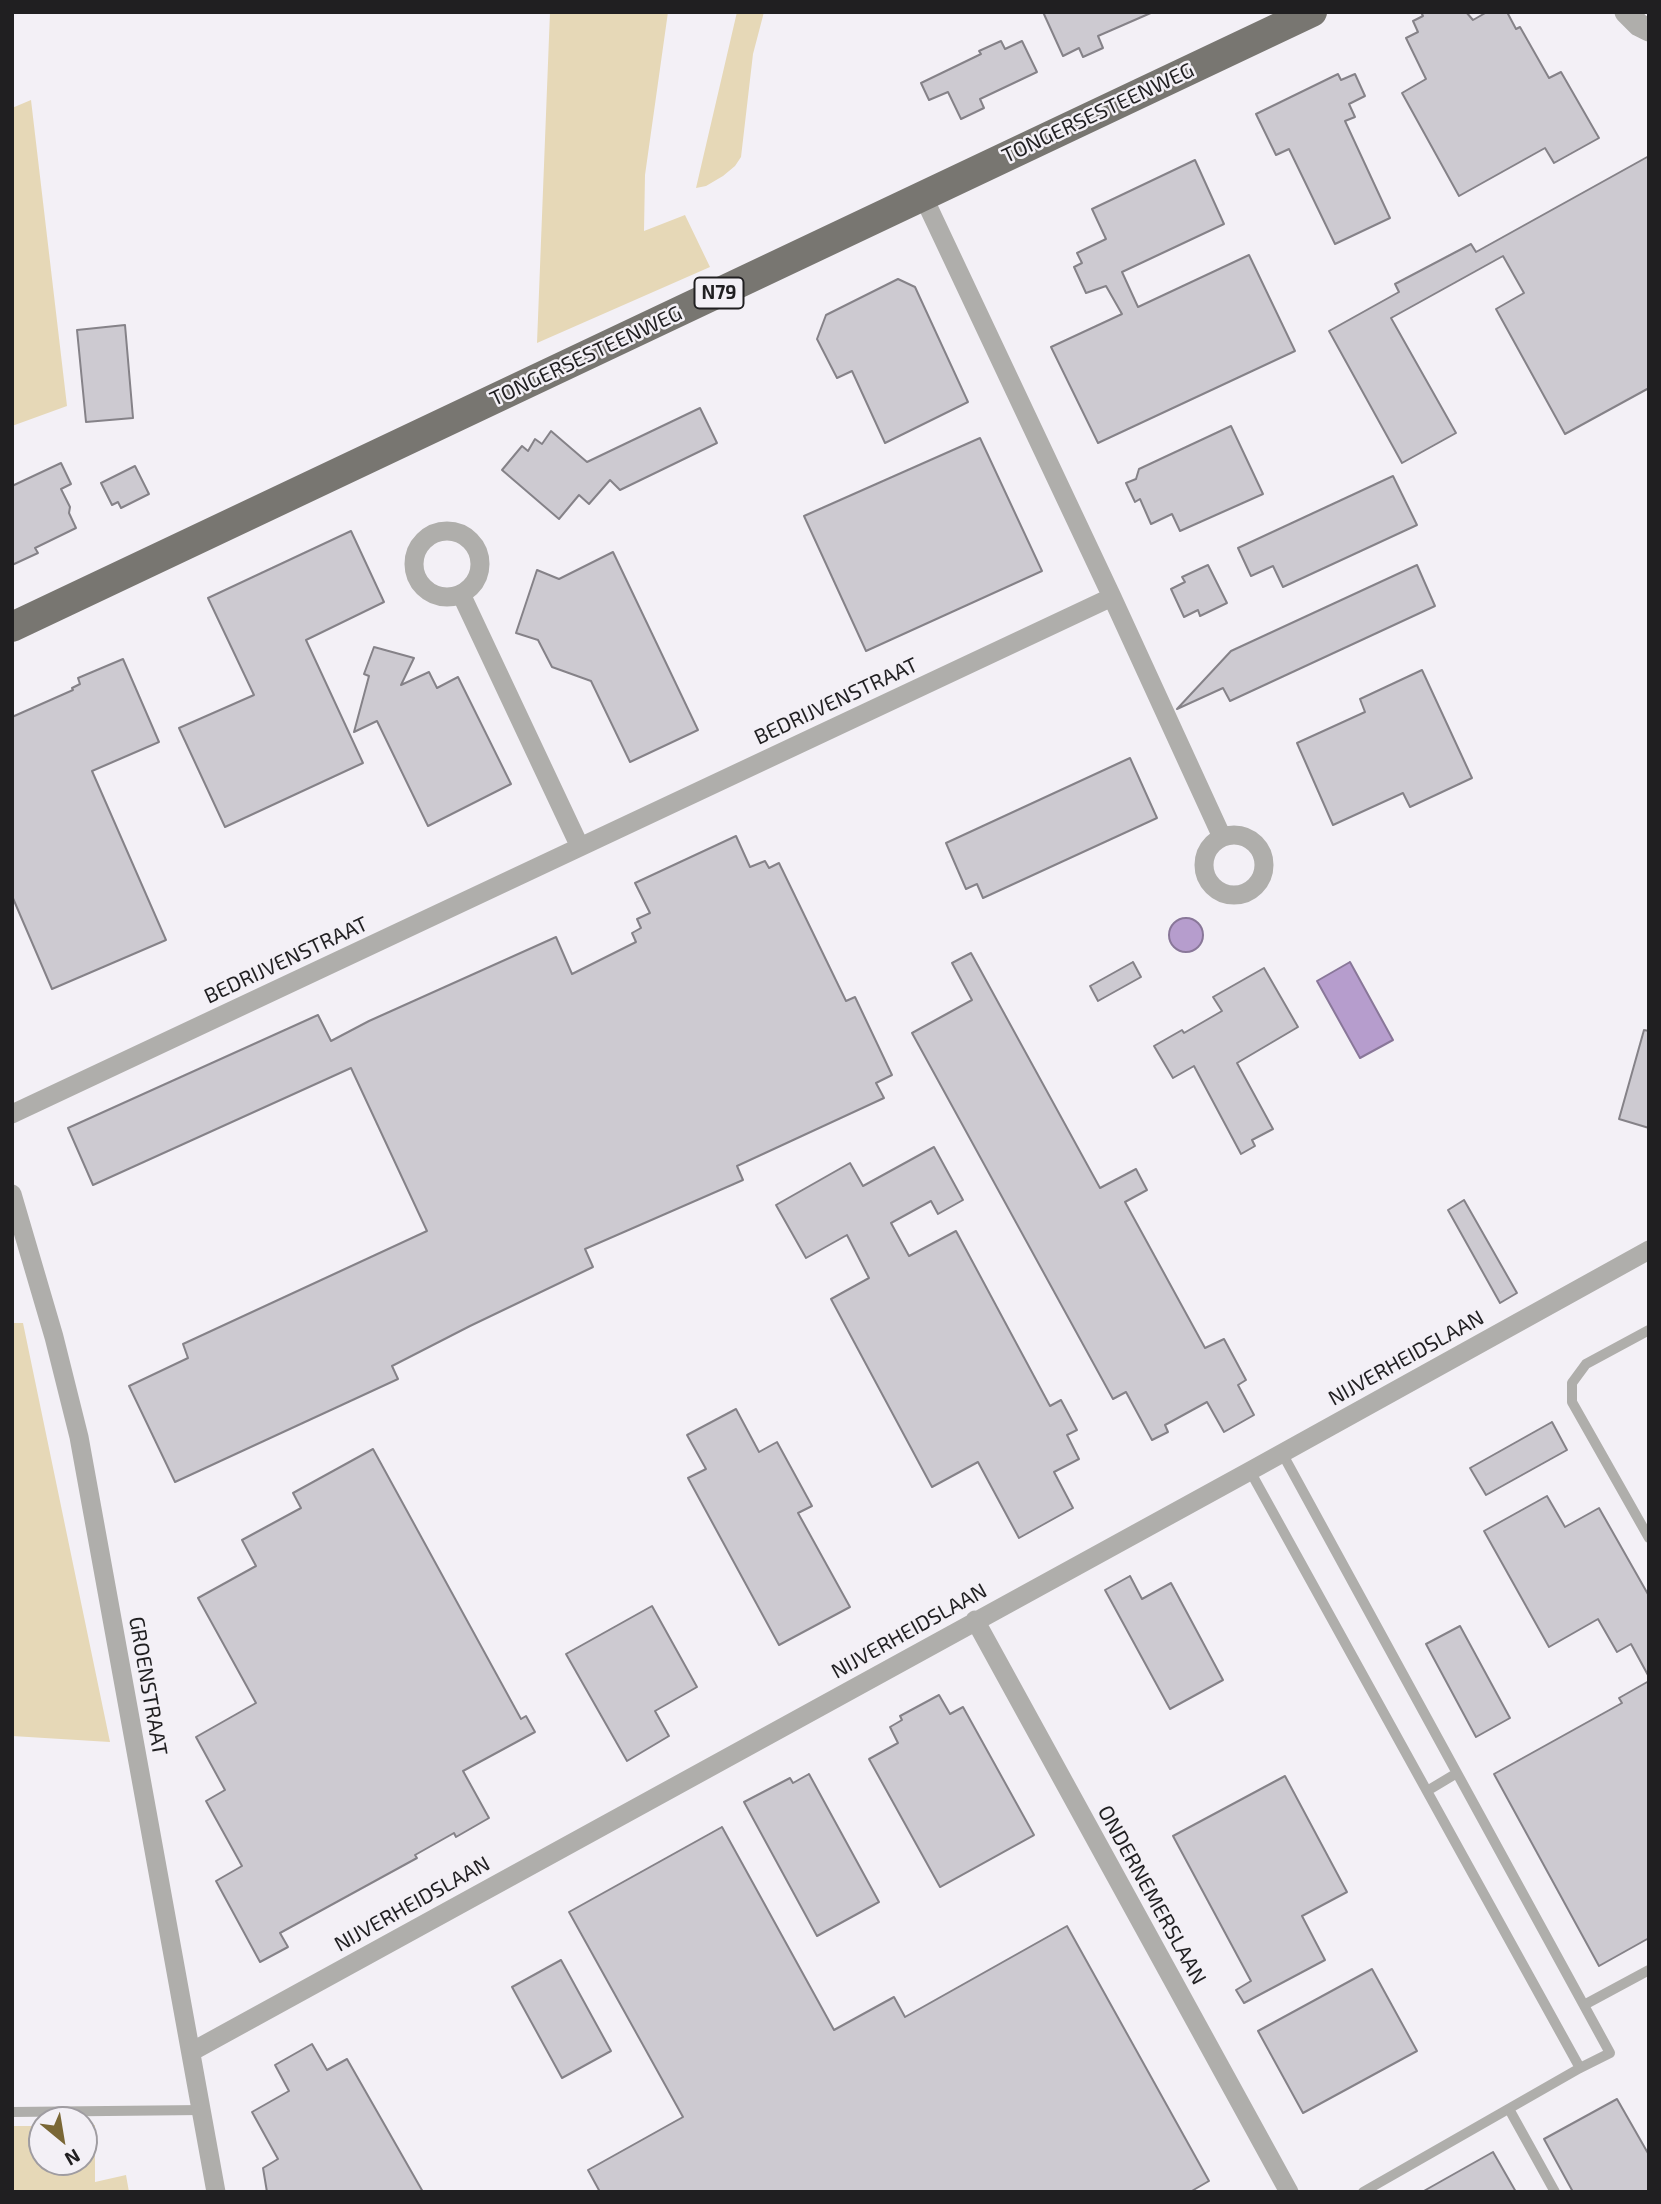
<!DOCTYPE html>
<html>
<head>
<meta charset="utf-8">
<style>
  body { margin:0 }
  #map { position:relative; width:1661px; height:2204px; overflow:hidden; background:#f3f0f6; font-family:"Exo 2",sans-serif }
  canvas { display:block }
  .frame { position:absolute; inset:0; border:14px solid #201f21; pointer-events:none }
  .north { position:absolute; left:28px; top:2106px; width:70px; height:70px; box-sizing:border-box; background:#f3f0f6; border:2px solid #9f9ca1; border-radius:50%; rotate:150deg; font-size:19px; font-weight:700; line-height:28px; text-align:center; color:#201f21 }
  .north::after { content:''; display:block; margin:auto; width:24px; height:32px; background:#7a6736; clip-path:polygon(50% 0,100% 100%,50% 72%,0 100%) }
</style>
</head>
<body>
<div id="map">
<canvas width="1661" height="2204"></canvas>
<div class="frame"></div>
<div class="north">N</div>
</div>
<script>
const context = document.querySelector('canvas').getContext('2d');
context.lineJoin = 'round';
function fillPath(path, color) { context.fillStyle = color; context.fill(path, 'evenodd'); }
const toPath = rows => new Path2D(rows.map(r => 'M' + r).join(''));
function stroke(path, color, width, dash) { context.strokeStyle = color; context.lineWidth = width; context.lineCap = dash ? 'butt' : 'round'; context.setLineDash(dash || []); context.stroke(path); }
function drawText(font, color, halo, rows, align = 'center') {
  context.font = font + ' "Exo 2",sans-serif'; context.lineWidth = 5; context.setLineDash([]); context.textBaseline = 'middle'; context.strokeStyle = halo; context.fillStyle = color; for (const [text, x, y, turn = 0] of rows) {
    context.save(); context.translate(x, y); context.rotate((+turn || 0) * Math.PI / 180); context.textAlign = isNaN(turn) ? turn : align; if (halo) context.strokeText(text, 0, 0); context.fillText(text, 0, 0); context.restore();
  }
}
fillPath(toPath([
  [550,12,668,12,645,175,644,231,685,215,710,267,537,343],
  [737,12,764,12,753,54,741,157,735,166,723,176,706,186,696,188],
  [31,100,67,406,12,426,12,108],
  [12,1323,23,1323,110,1742,12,1736],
  [84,2125,95,2125,95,2182,126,2175,129,2192,12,2192,12,2126,42,2126,42,2162,84,2162]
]), '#e6d8b7');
const water = toPath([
  '1169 935a17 17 0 1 1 34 0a17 17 0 1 1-34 0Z',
  [1350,962,1393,1040,1360,1058,1317,981,1350,962]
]);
fillPath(water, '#b69dcd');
stroke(water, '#897799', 2);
const building = toPath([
  [1043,12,1153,12,1098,36,1103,48,1083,57,1079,48,1063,56,1043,12],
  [1421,12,1466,12,1473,20,1487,12,1507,12,1516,29,1520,27,1549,78,1561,72,1599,138,1554,163,1545,148,1459,196,1402,93,1426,79,1406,38,1418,32,1413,21,1423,16,1421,12],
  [1001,41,1005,49,1022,41,1037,72,980,99,984,108,961,119,948,92,929,100,921,83,981,54,979,51,1001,41],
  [1338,74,1341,80,1355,74,1365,96,1349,104,1355,117,1345,121,1390,218,1335,244,1289,149,1276,155,1256,114,1338,74],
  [1649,156,1649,388,1565,434,1496,309,1524,293,1503,256,1391,318,1456,433,1402,463,1329,331,1399,292,1395,284,1471,244,1476,252,1649,156],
  [1195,160,1224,224,1122,272,1138,307,1249,255,1295,351,1098,443,1051,347,1122,314,1106,286,1086,293,1074,267,1082,263,1077,253,1106,239,1092,209,1195,160],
  [898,279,915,287,968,402,885,443,852,371,837,378,817,339,826,315,898,279],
  [125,325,133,418,86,422,77,330,125,325],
  [700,408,717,443,620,490,610,480,589,504,579,495,559,519,502,470,522,446,528,451,535,439,542,444,551,431,587,462,700,408],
  [1231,426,1263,494,1180,531,1172,514,1151,524,1140,499,1135,502,1126,483,1136,479,1139,469,1231,426],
  [980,438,1042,571,866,651,804,516,980,438],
  [61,463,71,484,61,489,70,507,69,513,76,528,35,548,38,553,12,565,12,486,61,463],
  [135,466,149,494,121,508,118,502,112,505,101,483,135,466],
  [1393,476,1417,525,1283,587,1273,566,1251,576,1238,548,1393,476],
  [351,531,384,602,306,640,363,763,225,827,179,728,254,695,208,598,351,531],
  [613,552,698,730,630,762,591,681,552,667,538,640,516,633,537,570,559,579,613,552],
  [1208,565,1227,603,1200,616,1198,610,1184,617,1171,589,1185,582,1182,577,1208,565],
  [1417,565,1435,606,1230,701,1223,688,1177,709,1231,651,1417,565],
  [374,647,414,658,401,685,429,672,437,688,458,677,511,784,428,826,377,721,354,732,369,676,364,674,374,647],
  [123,659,159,742,92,771,166,940,52,989,12,896,12,717,73,690,72,688,80,684,78,678,123,659],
  [1422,670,1472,778,1410,807,1403,793,1333,825,1297,743,1365,712,1360,699,1422,670],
  [1130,758,1157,818,983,898,977,884,966,889,946,843,1130,758],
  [736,836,750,867,765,861,769,868,779,863,846,1001,855,997,892,1075,876,1083,884,1098,737,1166,743,1180,585,1249,593,1267,470,1326,392,1366,398,1379,175,1482,129,1386,188,1358,183,1344,427,1231,351,1068,93,1185,68,1128,318,1015,331,1041,369,1021,556,937,572,974,636,942,632,933,641,928,637,919,650,913,635,883,736,836],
  [971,953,1100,1188,1136,1169,1147,1190,1125,1202,1205,1348,1224,1339,1246,1380,1238,1385,1254,1415,1224,1432,1207,1402,1165,1425,1168,1432,1152,1440,1126,1392,1113,1399,912,1033,972,1000,952,963,971,953],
  [1133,962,1141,977,1098,1001,1090,986,1133,962],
  [1264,968,1298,1027,1237,1063,1273,1129,1252,1140,1255,1146,1241,1154,1194,1066,1173,1078,1154,1046,1182,1030,1184,1033,1222,1011,1213,997,1264,968],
  [1644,1030,1649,1031,1649,1128,1619,1119,1644,1030],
  [934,1147,963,1200,938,1214,931,1201,891,1223,909,1256,956,1231,1050,1406,1061,1400,1077,1430,1067,1435,1079,1459,1054,1472,1073,1508,1019,1538,978,1462,932,1487,831,1299,869,1278,847,1235,806,1258,776,1205,850,1163,863,1186,934,1147],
  [1464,1200,1517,1293,1500,1303,1448,1210,1464,1200],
  [736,1409,759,1452,777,1442,812,1506,798,1513,850,1607,779,1645,688,1478,706,1469,687,1435,736,1409],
  [1552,1422,1567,1450,1486,1495,1470,1468,1552,1422],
  [373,1449,521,1719,526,1716,535,1732,463,1771,489,1818,456,1837,454,1833,415,1855,417,1858,280,1933,288,1947,260,1962,216,1881,242,1866,206,1801,225,1790,196,1737,256,1703,198,1598,256,1566,242,1540,301,1508,293,1493,373,1449],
  [1547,1496,1565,1527,1599,1508,1649,1596,1649,1677,1631,1644,1617,1652,1598,1619,1549,1647,1484,1531,1547,1496],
  [1130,1576,1142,1599,1171,1583,1223,1680,1170,1709,1105,1590,1130,1576],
  [652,1606,697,1687,655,1711,669,1736,627,1761,566,1654,652,1606],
  [1460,1626,1510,1718,1476,1737,1426,1644,1460,1626],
  [1649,1681,1649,1938,1599,1966,1494,1774,1622,1703,1619,1698,1649,1681],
  [939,1695,950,1714,963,1707,1034,1835,940,1887,869,1759,898,1743,890,1727,902,1720,900,1716,939,1695],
  [809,1774,879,1902,817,1936,744,1802,790,1778,793,1783,809,1774],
  [1285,1776,1347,1892,1302,1916,1325,1960,1244,2003,1236,1990,1251,1981,1173,1836,1285,1776],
  [722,1827,834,2030,894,1997,905,2017,1067,1926,1209,2181,1190,2192,600,2192,588,2170,683,2117,569,1912,722,1827],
  [561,1960,611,2051,562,2078,512,1987,561,1960],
  [1372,1969,1417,2051,1303,2113,1258,2031,1372,1969],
  [312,2044,327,2070,347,2059,423,2192,267,2192,263,2168,278,2159,252,2112,289,2091,275,2065,312,2044],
  [1617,2099,1649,2155,1649,2192,1573,2192,1544,2139,1617,2099],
  [1493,2152,1516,2192,1422,2192,1493,2152]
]);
fillPath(building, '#cdcad1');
stroke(building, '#858288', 2);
stroke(toPath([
  [1649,1330,1586,1364,1572,1383,1572,1402,1649,1538],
  [1282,1453,1610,2053,1580,2068,1363,2192],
  [1250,1471,1580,2068],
  [1427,1791,1457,1773],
  [1584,2005,1649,1970],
  [1509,2109,1555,2192],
  [12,2112,202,2110]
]), '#afaeab', 10);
stroke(toPath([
  [923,196,1112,597,1222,837],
  '414 564a33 33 0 1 1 66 0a33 33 0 1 1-66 0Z',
  [461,594,580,847],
  '1204 865a30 30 0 1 1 60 0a30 30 0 1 1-60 0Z',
  [12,1114,1112,597],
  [12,1194,54,1337,79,1437,216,2192],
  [975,1620,1289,2192],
  [191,2052,1250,1471,1649,1250]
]), '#afaeab', 19);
stroke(toPath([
  [1626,12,1639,25,1649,30]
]), '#afaeab', 23);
stroke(toPath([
  [12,627,1312,12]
]), '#787671', 30);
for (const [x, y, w] of [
  [719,293,49]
]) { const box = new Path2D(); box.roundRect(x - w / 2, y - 15.5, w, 31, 5); context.fillStyle = '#f3f0f6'; context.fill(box); stroke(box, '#201f21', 2); }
drawText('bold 19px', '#201f21', null, [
  ["N79",719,293]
]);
drawText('21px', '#201f21', '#f3f0f6', [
  ["TONGERSESTEENWEG",1098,113,-25],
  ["TONGERSESTEENWEG",586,356,-25],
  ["BEDRIJVENSTRAAT",836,701,-25],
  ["BEDRIJVENSTRAAT",286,960,-25],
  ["NIJVERHEIDSLAAN",1406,1358,-29],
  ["NIJVERHEIDSLAAN",909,1631,-29],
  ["GROENSTRAAT",148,1686,80],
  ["ONDERNEMERSLAAN",1152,1895,61],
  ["NIJVERHEIDSLAAN",412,1904,-29]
]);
</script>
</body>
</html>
